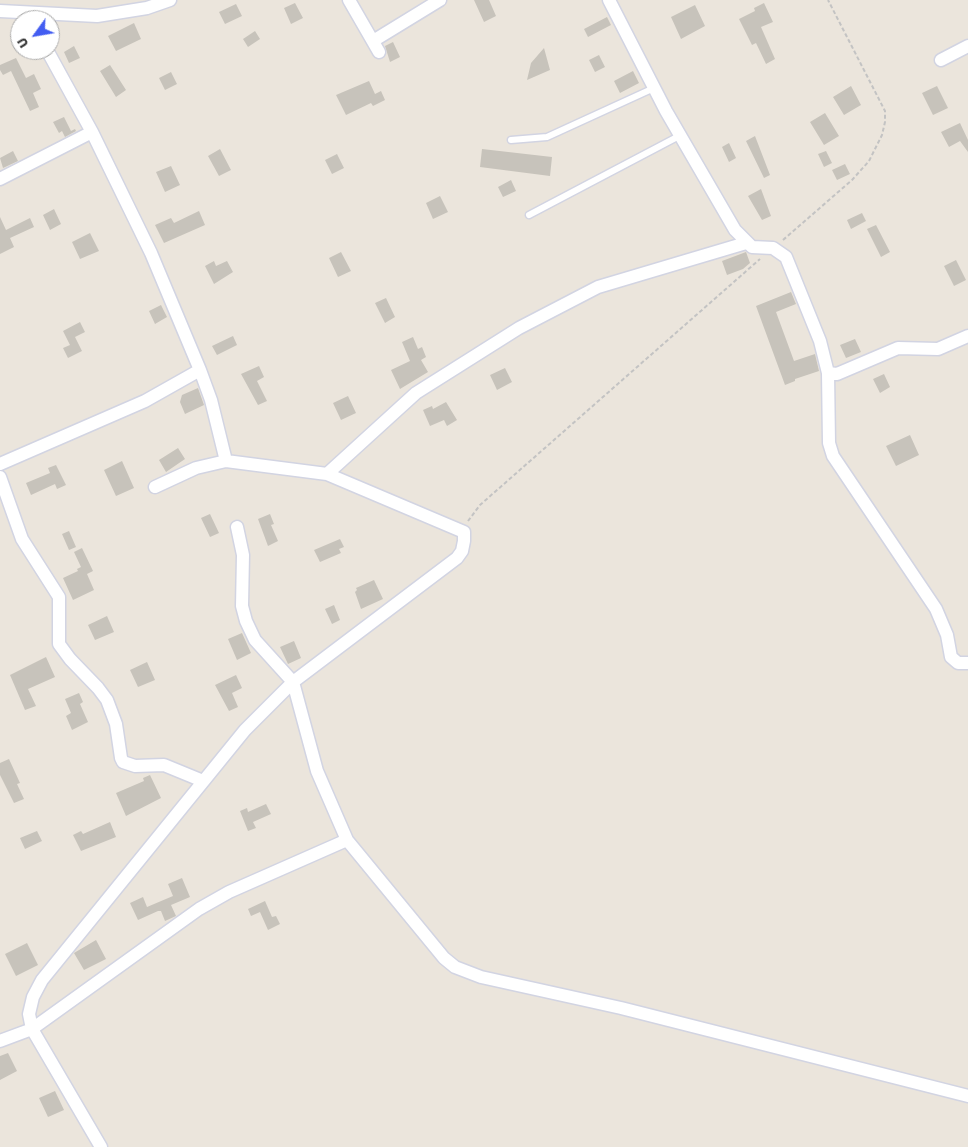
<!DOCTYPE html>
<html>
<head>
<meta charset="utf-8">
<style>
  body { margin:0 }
  #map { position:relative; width:968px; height:1147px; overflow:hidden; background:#ebe5dc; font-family:"Source Sans 3",sans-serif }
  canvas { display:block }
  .north { position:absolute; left:10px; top:10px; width:50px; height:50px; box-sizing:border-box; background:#fff; border:1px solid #aaa; border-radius:50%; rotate:238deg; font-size:14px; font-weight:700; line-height:20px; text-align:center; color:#2a2a2a }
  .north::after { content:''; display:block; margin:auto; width:18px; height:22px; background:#435df1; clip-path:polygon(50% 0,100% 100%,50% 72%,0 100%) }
</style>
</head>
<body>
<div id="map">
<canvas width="968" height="1147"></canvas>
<div class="north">U</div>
</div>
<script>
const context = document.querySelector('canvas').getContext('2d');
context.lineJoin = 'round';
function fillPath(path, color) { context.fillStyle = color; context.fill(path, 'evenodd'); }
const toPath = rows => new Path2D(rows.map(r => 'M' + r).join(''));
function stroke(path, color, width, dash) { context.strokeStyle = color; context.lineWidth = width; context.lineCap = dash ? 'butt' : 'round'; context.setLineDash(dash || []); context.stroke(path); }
fillPath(toPath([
  [474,0,489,0,496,16,484,22],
  [295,3,303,18,291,24,284,8],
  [764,3,773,22,761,27,775,59,766,64,756,43,752,45,739,19,755,11,754,8],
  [236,4,242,16,225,24,219,12],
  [695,5,705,26,681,39,671,17],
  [607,17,611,25,588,37,584,29],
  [134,23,141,39,116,51,108,36],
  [255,31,260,39,248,47,243,39],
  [393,42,400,57,390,62,385,46],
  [74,46,80,58,69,63,64,52],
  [544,48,550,70,527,80,531,63],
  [599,55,605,67,595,72,589,60],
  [16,58,26,78,34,74,41,89,33,93,39,107,30,111,11,71,3,75,0,70,0,65],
  [110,65,126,90,116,97,100,71],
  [633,71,639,83,620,93,614,81],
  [171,72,177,84,165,90,159,78],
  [369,81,375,94,381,91,385,100,373,106,371,103,346,115,336,95],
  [851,86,861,105,844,115,833,97],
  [937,86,948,108,933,115,922,93],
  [825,113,839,136,824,145,810,122],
  [64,117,71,131,75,129,76,131,65,137,62,131,59,133,53,122],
  [960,123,968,140,968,152,960,141,949,147,941,132],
  [755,136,770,175,764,178,746,141],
  [729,143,736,158,729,162,722,147],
  [220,149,231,170,219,176,208,156],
  [482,149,552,157,550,176,480,167],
  [13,151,18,161,3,168,0,158],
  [826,151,832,163,824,167,818,154],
  [337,154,344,168,332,174,325,160],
  [845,164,850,174,837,180,832,170],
  [171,166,180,185,165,192,156,172],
  [511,180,516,191,503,197,498,187],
  [761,189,771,216,762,220,748,196],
  [440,196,448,212,433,219,426,203],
  [54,209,61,224,50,230,43,215],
  [199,211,205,225,164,243,155,225,171,218,174,223],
  [862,213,866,221,851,229,847,220],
  [0,217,6,230,30,218,34,227,10,238,14,247,0,254],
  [876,225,890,252,881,257,867,229],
  [90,233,99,251,80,259,72,242],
  [341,252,351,271,338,277,329,258],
  [746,252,750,263,743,269,727,275,722,261],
  [956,260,966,280,954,286,944,266],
  [214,261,216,266,227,261,233,272,214,284,205,266],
  [791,292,796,304,776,312,794,361,815,354,819,371,795,379,795,381,785,385,756,306],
  [386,298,395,317,385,323,375,303],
  [161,305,167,317,155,324,149,311],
  [80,322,85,332,75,337,82,351,68,358,63,348,70,345,63,331],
  [233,336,237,345,217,355,212,346],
  [413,337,418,349,422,347,426,357,421,360,428,372,400,389,391,370,410,361,402,342],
  [855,339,861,352,846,358,840,345],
  [259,366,264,377,257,381,267,401,258,405,241,374],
  [505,368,512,382,497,390,490,375],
  [884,374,890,387,880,393,873,379],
  [198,388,204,405,185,414,180,402,182,395],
  [348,396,356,413,341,420,333,403],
  [446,402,457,420,447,426,444,420,430,426,423,410,432,406,433,409],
  [910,435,919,455,896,466,886,446],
  [178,448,185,459,166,472,159,460],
  [122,461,134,488,116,496,104,470],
  [56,465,66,485,57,489,55,484,31,495,26,483,50,473,48,468],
  [210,514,219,533,210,537,201,518],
  [270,514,274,524,271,525,278,541,268,546,258,519],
  [69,531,76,547,69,550,62,534],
  [340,539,344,547,339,549,341,553,320,562,314,550],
  [82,548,93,571,87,574,94,590,73,600,63,578,78,571,77,569,81,567,74,552],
  [374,580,383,599,361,609,355,592,357,590,356,588],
  [334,605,340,620,332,624,325,609],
  [107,616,114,632,95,640,88,625],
  [242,633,251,653,237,660,228,639],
  [294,641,301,658,288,664,280,647],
  [46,657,55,677,28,689,36,706,25,710,10,675],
  [147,662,155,680,138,687,130,670],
  [236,675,242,688,232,693,238,707,229,711,215,685],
  [79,693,83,702,80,704,88,722,72,730,66,716,71,713,65,699],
  [9,759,20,783,17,784,24,799,14,803,0,775,0,763],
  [150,775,161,798,126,816,116,793,144,781,143,778],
  [266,804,271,814,253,822,256,828,248,831,240,811,247,808,248,812],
  [110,822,116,837,81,851,73,835,81,831,83,834],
  [37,831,42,841,25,849,20,838],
  [182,878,190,897,171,905,176,916,165,921,161,911,158,911,138,920,130,903,143,897,147,907,173,896,168,884],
  [265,901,272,917,276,916,280,924,268,930,260,912,251,916,248,909],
  [96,940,106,959,84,970,74,953],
  [27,943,38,965,16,976,5,954],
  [8,1053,17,1071,0,1080,0,1056],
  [55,1091,64,1110,48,1117,39,1098]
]), '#c7c3bb');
const service = toPath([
  [511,140,547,137,654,88],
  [529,215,681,135]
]);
const minor = toPath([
  [349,0,379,52],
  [609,0,666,111,735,230,752,247,773,248,786,257,820,341,828,373,829,443,833,456,936,609,947,635,951,657,958,663,968,663],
  [0,11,97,16,147,8,170,0],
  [373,41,440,0],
  [941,60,968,46],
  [0,179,92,132],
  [200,370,211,400,226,461],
  [828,373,837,374,898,348,938,349,968,336],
  [0,464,145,401,200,370,151,253,92,132,47,50],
  [327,474,416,393,519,328,598,287,746,243],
  [0,477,22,539,59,597,59,644,70,659,98,688,107,700,116,724,121,758,123,762,135,766,164,765,203,781],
  [237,527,243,555,242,606,246,621,255,640,293,682,317,771,347,840,444,958,455,967,481,977,621,1008,968,1096],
  [0,1041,32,1029,199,909,229,892,347,840],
  [101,1147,32,1029,29,1014,33,997,42,980,245,730,293,682,457,558,462,551,464,541,464,532,327,474,226,461,196,468,155,487]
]);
stroke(service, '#d2d4e2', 9);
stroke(minor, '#d2d4e2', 15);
stroke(toPath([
  [783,240,852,180,869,161,882,135,885,122,885,111,828,0],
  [468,521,480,505,760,259]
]), '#c3c3c3', 2, [4, 2.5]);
stroke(service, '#fff', 6);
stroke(minor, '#fff', 12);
</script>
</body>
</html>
